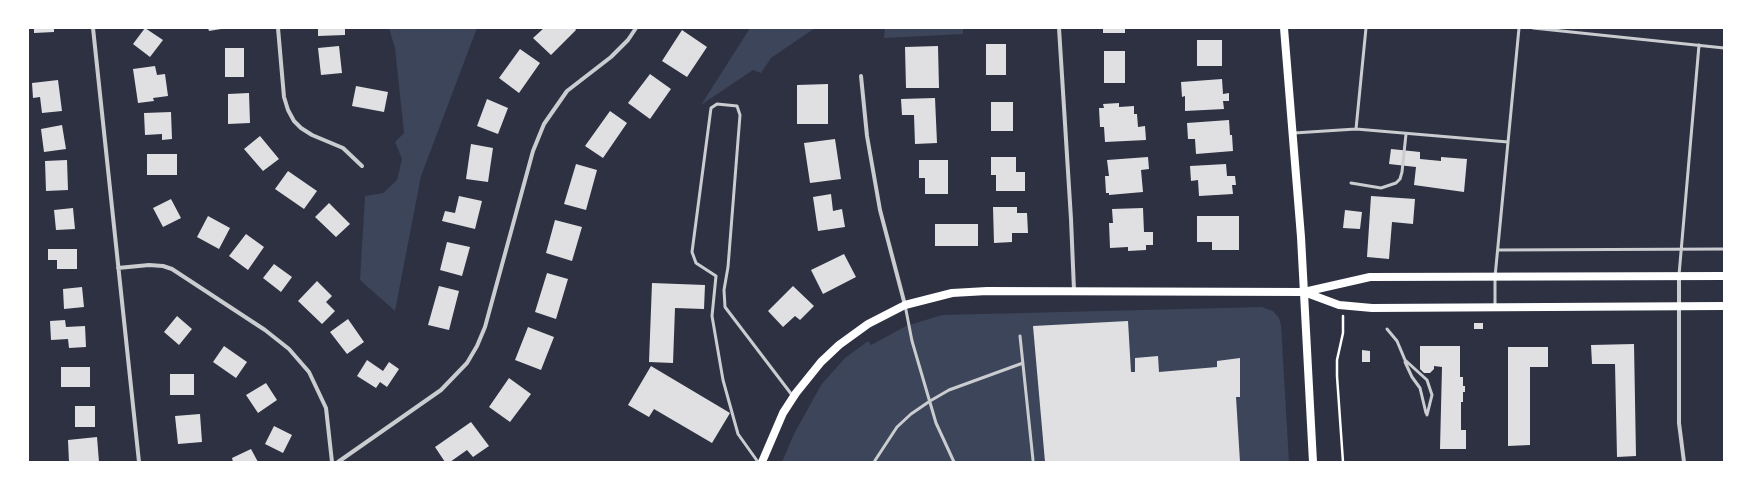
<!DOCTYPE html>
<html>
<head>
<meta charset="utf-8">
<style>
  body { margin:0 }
  #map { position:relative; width:1752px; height:490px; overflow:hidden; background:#2d3142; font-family:"PT Sans",sans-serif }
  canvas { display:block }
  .frame { position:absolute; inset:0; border:29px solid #fff; pointer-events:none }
</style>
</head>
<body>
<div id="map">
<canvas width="1752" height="490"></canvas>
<div class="frame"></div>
</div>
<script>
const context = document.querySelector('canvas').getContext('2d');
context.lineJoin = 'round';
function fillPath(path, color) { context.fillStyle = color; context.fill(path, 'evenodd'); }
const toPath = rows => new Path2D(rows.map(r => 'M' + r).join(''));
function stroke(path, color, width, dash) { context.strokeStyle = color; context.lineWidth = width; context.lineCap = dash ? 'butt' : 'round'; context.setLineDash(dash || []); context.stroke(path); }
fillPath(toPath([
  [389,28,477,28,421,176,395,311,360,280,365,196,383,193,397,180,402,159,395,142,404,133,395,48],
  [750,28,815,28,771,58,761,73,753,70,701,105],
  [885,28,963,28,963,34,884,38],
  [1262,307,1273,311,1279,318,1281,325,1289,462,782,462,794,434,821,385,845,358,868,341,871,345,906,326,942,315]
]), '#3c4559');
fillPath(toPath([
  [34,28,54,28,54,32,34,33],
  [145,28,163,40,150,57,133,44],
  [208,28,221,28,221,29,209,31],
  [318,28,345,28,345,35,318,36],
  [544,28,575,28,576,30,551,55,533,38],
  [1103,28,1125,28,1125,33,1103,33],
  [682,30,707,47,687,77,662,61],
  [1197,40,1222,40,1222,66,1197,66],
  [986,44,1006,44,1006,75,986,75],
  [339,46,342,73,321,75,318,48],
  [938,46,939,88,906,88,905,47],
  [225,48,244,48,244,77,225,77],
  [520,49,540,63,519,93,499,78],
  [1104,51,1125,51,1125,83,1104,83],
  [155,66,157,75,165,74,168,96,153,98,154,101,138,103,133,69],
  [650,74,671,89,650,119,628,103],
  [1222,79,1223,94,1229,93,1229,101,1223,101,1224,109,1185,111,1185,96,1182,97,1181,82],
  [58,80,62,111,42,113,40,97,33,98,32,83],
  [828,84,828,124,797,124,797,85],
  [356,86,388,92,384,112,352,106],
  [249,93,250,123,228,124,228,94],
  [935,98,937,143,915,144,914,115,902,115,901,99],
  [487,99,508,108,498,134,477,126],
  [991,102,1013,102,1013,131,991,131],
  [1119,103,1119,107,1134,106,1134,114,1137,114,1138,127,1145,126,1146,140,1105,142,1104,127,1100,127,1099,108,1104,108,1103,104],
  [610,111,627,123,603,158,585,146],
  [171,112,172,139,162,140,162,134,145,135,144,113],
  [1229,120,1230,135,1232,135,1233,151,1196,154,1195,139,1188,139,1187,123],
  [62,125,66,149,44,152,41,129],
  [260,136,279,159,263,171,244,149],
  [835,139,841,179,810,183,804,143],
  [471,144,493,148,488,182,466,179],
  [1391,149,1420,152,1420,159,1441,161,1441,157,1467,159,1464,192,1414,185,1416,167,1389,164],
  [147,154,177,154,177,175,147,175],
  [991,157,1016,157,1016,172,1025,172,1025,191,996,191,996,175,991,175],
  [1148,157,1149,169,1141,170,1143,192,1109,195,1109,193,1106,193,1105,176,1109,176,1107,160],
  [67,160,68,190,46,191,45,161],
  [919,160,948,160,948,194,925,194,925,178,919,178],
  [576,164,597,170,586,210,564,204],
  [1226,164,1227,176,1235,176,1236,185,1232,185,1233,194,1199,196,1198,180,1191,181,1190,166],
  [288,171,317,191,304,209,275,189],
  [831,194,833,211,842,209,845,227,818,231,813,197],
  [459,196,482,201,475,229,442,221,445,211,455,213],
  [1371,196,1415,199,1413,224,1392,222,1389,259,1367,257],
  [171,199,181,218,163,227,153,208],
  [329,203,350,224,336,237,315,217],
  [993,207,1017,207,1017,213,1027,213,1028,233,1012,233,1012,242,994,243],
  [73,208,75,229,56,230,54,210],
  [1143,208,1144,232,1153,232,1153,245,1146,245,1146,250,1128,251,1128,247,1110,248,1109,223,1113,223,1112,209],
  [1345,210,1362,212,1360,229,1343,228],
  [208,216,230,228,219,249,197,237],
  [1197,216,1239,216,1239,250,1212,250,1212,242,1197,242],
  [555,220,582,227,572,261,546,253],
  [935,224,978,224,978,246,935,246],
  [246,234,264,247,248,270,229,256],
  [447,242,470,247,462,276,440,270],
  [48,249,77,249,77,269,57,269,57,260,48,260],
  [844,254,856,277,823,294,811,270],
  [274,264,292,277,281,292,263,278],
  [547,273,568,279,556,319,535,312],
  [317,281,332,296,326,302,335,311,322,324,298,301],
  [652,283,705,285,704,309,675,308,673,363,649,362],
  [439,286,459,291,449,330,428,325],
  [793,286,814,306,800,320,795,316,783,327,768,311],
  [82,287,84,307,64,309,63,289],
  [177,316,192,329,179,345,164,332],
  [348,319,364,342,347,354,330,332],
  [65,320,66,327,85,326,86,347,69,348,68,339,51,340,50,321],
  [1128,321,1131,372,1135,372,1135,358,1158,356,1159,372,1217,367,1217,361,1240,358,1240,397,1236,397,1240,462,1045,462,1033,326],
  [1474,323,1483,323,1483,329,1474,329],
  [528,327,554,337,541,370,515,360],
  [1634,344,1636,456,1617,457,1615,364,1592,364,1591,345],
  [224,346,247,362,236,378,213,362],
  [1420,346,1460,346,1460,377,1463,377,1463,386,1465,386,1465,392,1463,392,1463,402,1461,402,1461,430,1466,430,1466,449,1440,449,1442,367,1434,366,1434,369,1430,373,1424,373,1420,369],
  [1508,347,1548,347,1548,367,1530,367,1530,445,1508,446],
  [1362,350,1370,351,1370,362,1362,362],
  [367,360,383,371,389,362,399,369,387,387,380,382,376,388,357,376],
  [651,366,730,413,712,443,654,409,649,417,628,405],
  [61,367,90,367,90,387,61,387],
  [170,374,194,374,194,395,170,395],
  [509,378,531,394,510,422,489,407],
  [266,383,277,400,258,413,246,395],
  [75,406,95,406,95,427,75,427],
  [200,414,202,442,178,444,175,416],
  [471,422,489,446,473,457,467,450,450,462,445,462,435,447],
  [274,426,292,435,283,453,265,444],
  [97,437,99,462,69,462,68,440],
  [251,449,258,462,233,462,232,458]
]), '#e0e0e3');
stroke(toPath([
  [1343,316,1343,333,1337,360,1337,376,1343,462]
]), '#fff', 2.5);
stroke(toPath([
  [1533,28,1724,48],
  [1356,129,1366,28],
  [1294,133,1356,129,1508,142],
  [1351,183,1381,188,1396,183,1400,179,1402,172,1406,134],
  [1498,250,1724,249],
  [1679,275,1699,45],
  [905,305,912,341,936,423,954,462],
  [1495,307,1495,277,1519,28],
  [1387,329,1397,341,1405,360,1427,380,1432,395,1427,415],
  [1020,336,1033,460],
  [1405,362,1412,377,1420,388,1426,413],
  [758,462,738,434,723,380,712,316,716,276,696,263,692,252,711,108,717,104,737,106,740,115,728,267,724,290,725,307,792,395],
  [874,462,897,427,911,414,930,401,949,390,1023,363]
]), '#caccd0', 3);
stroke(toPath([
  [93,28,139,462],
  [278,28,284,97,288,110,294,121,301,128,312,135,343,148,362,166],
  [1059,28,1071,219,1074,290],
  [861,76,867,136,880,210,905,305],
  [118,268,149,265,163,266,172,269,265,330,289,349,309,372,326,408,332,462],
  [1679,275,1679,423,1684,462],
  [338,462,441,390,467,363,477,346,485,327,533,151,544,124,567,91,611,57,628,40,636,28]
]), '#caccd0', 4);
stroke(toPath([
  [1284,28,1301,237,1313,462],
  [1304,292,1339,305,1372,308,1724,306],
  [762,462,783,413,796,393,821,362,839,345,868,324,905,305,952,293,987,291,1304,292,1370,277,1724,276]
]), '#fff', 8);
</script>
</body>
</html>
